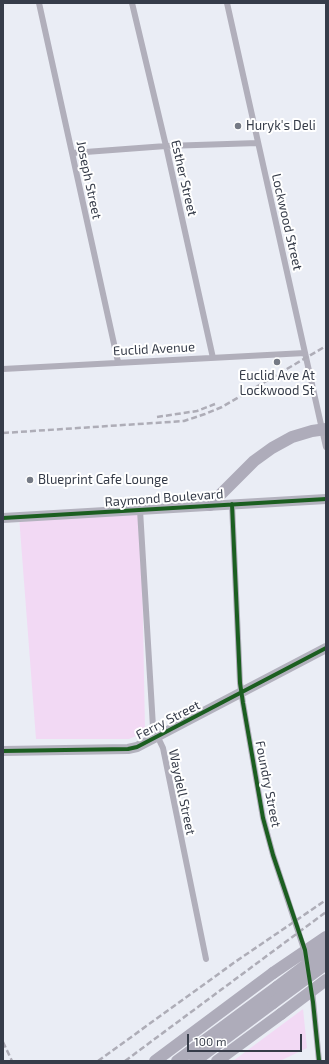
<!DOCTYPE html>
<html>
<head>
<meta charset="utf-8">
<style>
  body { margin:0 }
  #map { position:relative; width:329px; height:1064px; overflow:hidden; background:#eaedf5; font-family:"Exo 2",sans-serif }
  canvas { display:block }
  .frame { position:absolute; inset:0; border:4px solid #363c49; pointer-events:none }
  .scale { position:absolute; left:187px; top:1034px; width:115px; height:18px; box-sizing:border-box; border:2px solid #363c49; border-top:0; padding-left:5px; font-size:12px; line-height:14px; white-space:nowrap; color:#363c49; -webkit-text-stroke:3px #fff; paint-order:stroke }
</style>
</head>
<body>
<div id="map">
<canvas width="329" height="1064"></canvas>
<div class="frame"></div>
<div class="scale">100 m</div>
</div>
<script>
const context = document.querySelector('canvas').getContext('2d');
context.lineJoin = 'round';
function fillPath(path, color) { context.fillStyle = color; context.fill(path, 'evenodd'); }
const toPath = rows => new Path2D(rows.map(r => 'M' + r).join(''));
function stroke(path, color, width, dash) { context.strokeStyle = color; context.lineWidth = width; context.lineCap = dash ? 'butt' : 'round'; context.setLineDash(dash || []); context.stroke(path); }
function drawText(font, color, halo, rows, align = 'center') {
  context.font = font + ' "Exo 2",sans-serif'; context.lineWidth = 4; context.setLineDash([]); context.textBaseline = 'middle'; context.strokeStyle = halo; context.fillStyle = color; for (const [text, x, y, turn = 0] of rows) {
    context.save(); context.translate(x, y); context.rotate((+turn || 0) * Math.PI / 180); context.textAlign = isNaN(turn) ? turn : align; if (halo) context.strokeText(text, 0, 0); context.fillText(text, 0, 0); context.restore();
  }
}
fillPath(toPath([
  [141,511,145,732,129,739,36,739,19,516],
  [303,1009,307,1048,280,1061,233,1061]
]), '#f2d9f4');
stroke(toPath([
  [39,3,118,362],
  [132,3,166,146,213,358],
  [227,3,326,447],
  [72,153,166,146,258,143],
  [3,369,305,353],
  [232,504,240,683,243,703,263,818,273,855,305,952],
  [140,510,153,727,163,748,206,959],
  [312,990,319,1061]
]), '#b1afbb', 6);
stroke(toPath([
  [3,518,326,499],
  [3,751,128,749,137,747,326,648]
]), '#b3b2be', 10);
stroke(toPath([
  [210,505,254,461,272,448,292,437,312,431,326,429],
  [155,1061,273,973],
  [177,1061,277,987],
  [195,1061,273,1003],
  [217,1061,281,1014]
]), '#aeacba', 12);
stroke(toPath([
  [157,417,197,411,215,404],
  [3,433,184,421,205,414,222,407,326,346],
  [3,1042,12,1061],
  [98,1061,235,962,326,900],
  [125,1061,326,912]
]), '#aeadb7', 2.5, [6, 3]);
stroke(toPath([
  [273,973,326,937],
  [277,987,326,950],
  [273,1003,326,964],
  [281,1014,326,980]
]), '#aeacba', 12);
stroke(toPath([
  [232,504,240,683,243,703,263,818,273,855,305,950,313,1002,319,1061],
  [3,518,326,499],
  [3,751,128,749,137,747,326,648]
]), '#1b5e20', 4);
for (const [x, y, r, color] of [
  [238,126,4,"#757a85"],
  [277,362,4,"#757a85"],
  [30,480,4,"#757a85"]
]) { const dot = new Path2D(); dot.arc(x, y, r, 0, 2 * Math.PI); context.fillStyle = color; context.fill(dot); stroke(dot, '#fff', 1.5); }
drawText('13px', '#363c49', '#fff', [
  ["Huryk's Deli",246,126],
  ["Euclid Ave At",277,376,"center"],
  ["Lockwood St",277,391,"center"],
  ["Blueprint Cafe Lounge",38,480]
], 'left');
drawText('13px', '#363c49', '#fff', [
  ["Esther Street",184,178,77],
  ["Joseph Street",89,180,78],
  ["Lockwood Street",287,222,77],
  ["Euclid Avenue",154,349,-3],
  ["Raymond Boulevard",164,498,-4],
  ["Ferry Street",168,720,-27],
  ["Foundry Street",268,784,79],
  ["Waydell Street",182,792,78]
]);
</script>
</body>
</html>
